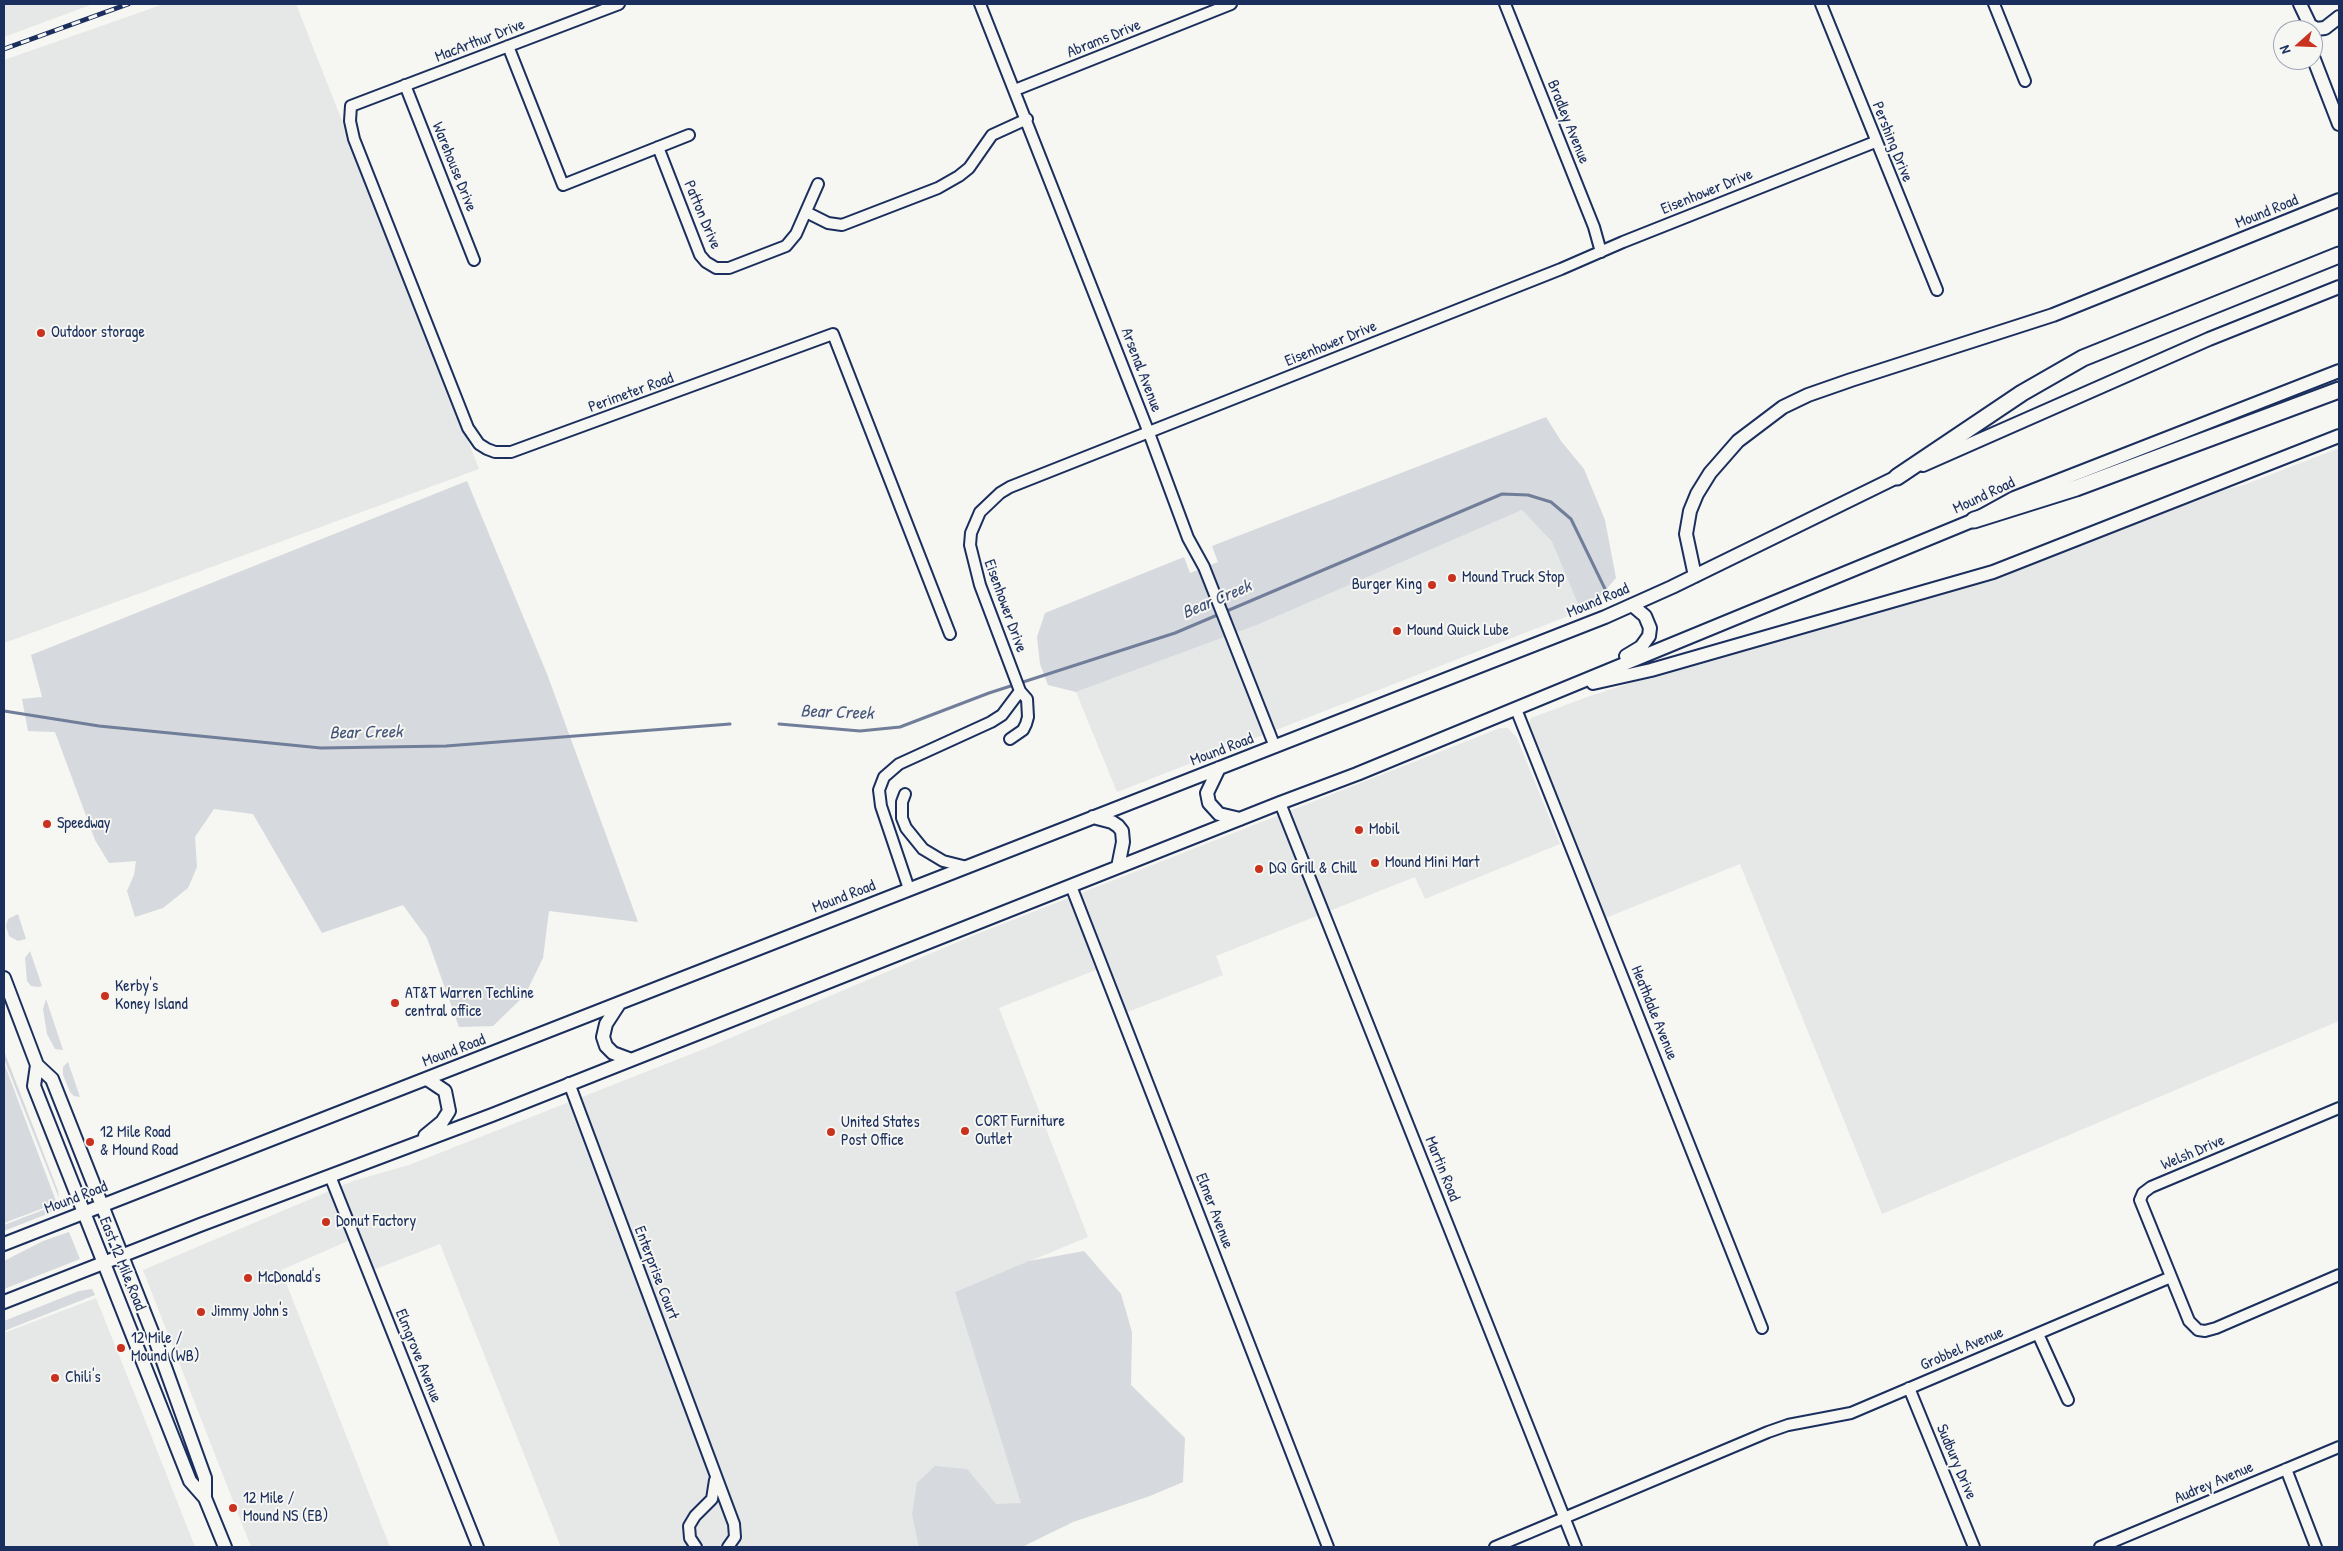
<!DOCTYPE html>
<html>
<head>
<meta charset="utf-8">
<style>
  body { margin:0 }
  #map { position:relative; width:2343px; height:1551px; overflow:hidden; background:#f6f6f2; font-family:"Patrick Hand",sans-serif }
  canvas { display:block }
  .frame { position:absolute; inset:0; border:5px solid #1b2f5e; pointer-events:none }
  .north { position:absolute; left:2273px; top:20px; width:50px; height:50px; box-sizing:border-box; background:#f6f6f2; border:1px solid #9ea6b7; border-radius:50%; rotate:250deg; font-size:14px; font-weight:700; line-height:20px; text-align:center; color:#1b2f5e }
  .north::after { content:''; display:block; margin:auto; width:18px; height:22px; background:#c8321e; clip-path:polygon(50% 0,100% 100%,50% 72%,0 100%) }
</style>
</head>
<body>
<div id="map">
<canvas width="2343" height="1551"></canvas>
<div class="frame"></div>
<div class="north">N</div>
</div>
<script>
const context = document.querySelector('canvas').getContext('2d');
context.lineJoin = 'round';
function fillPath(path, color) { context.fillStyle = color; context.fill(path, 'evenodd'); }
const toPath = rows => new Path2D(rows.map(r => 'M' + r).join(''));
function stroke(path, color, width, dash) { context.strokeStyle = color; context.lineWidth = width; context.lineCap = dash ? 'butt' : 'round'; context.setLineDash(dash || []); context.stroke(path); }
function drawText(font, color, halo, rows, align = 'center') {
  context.font = font + ' "Patrick Hand",sans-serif'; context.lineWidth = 4; context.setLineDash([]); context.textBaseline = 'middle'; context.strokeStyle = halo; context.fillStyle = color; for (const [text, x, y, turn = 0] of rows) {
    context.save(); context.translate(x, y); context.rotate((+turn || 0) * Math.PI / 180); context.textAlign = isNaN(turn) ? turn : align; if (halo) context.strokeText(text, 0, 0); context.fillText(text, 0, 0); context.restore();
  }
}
fillPath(toPath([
  [4,4,93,4,4,37],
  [164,4,296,4,479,469,4,643,4,60],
  [2339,448,2339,1021,1882,1214,1740,864,1603,919,1530,736,1528,726,1531,718,1590,696,1700,661,2004,572,2207,494,2244,485],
  [1522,510,1552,542,1581,611,1117,792,1076,692,1257,625],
  [1500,728,1508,728,1517,738,1560,844,1425,899,1415,877,1216,956,1223,975,1125,1013,1106,966,999,1008,1088,1237,955,1292,1041,1522,974,1547,561,1547,440,1244,368,1272,355,1238,281,1270,390,1547,251,1547,143,1270,353,1181,409,1165,704,1049,972,936],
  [96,1298,145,1420,195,1547,4,1547,4,1333]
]), '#e6e7e7');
fillPath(toPath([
  [1546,417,1561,441,1584,469,1605,520,1616,578,1598,599,1578,604,1552,542,1522,510,1257,625,1076,692,1048,685,1040,664,1037,637,1045,613,1184,557,1190,573,1218,562,1212,546],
  [467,481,547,674,638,922,549,911,543,958,525,995,493,1026,459,1027,427,938,403,905,322,933,253,814,214,809,195,837,197,867,188,888,163,908,135,917,127,891,134,875,136,861,109,863,95,840,55,732,28,731,22,699,42,697,31,655],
  [18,914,26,939,18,941,9,936,6,926,8,919],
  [30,951,42,986,38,987,31,986,27,981,25,958],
  [46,999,63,1050,55,1049,47,1034,43,1009],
  [4,1051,58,1191,59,1198,4,1059],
  [68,1062,80,1097,74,1096,70,1092,63,1075,63,1067],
  [4,1063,56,1201,54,1204,4,1223],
  [56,1205,54,1210,47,1214,4,1231,4,1225],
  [69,1232,80,1259,4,1289,4,1261,43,1241],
  [1084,1251,1121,1294,1132,1332,1131,1385,1185,1438,1183,1482,1150,1496,1073,1522,1022,1547,919,1547,912,1514,917,1483,935,1466,967,1469,996,1504,1021,1503,955,1292,1029,1261],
  [92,1289,95,1295,4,1331,4,1321,79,1291]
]), '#d6d9dd');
stroke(toPath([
  [4,711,99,726,321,748,446,746,730,724],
  [779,724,860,731,900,727,989,693,1175,633,1502,494,1528,495,1551,502,1571,519,1607,593]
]), '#717e99', 3);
const minor = toPath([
  [619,4,351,106,350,121,354,139,468,428,479,444,487,449,495,452,511,452,833,334,950,634],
  [980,4,1149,433,1188,538,1204,567,1275,747],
  [1505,4,1594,227,1601,252],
  [1821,4,1937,290],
  [1994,4,2025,81],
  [508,46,563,185,689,135],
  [405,85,474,260],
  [1015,90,1231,4],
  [658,147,700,255,706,262,716,268,729,268,786,246,796,234,818,184],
  [806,212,828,223,842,225,938,188,959,176,969,168,992,135,1027,119],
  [1516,709,1762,1328],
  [1010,739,1023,730,1026,724,1028,717,1027,699,1020,691,980,585,970,545,971,533,980,512,1000,493,1010,487,1561,269,1623,242,1875,142],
  [905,794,902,802,902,818,906,828,923,849,943,861,967,867],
  [1280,803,1576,1547],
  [1071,886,1328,1547],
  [909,889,881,806,879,790,884,777,899,764,991,722,1002,715,1020,691],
  [569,1083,734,1524,735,1537,728,1547],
  [2339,1108,2151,1187,2143,1193,2140,1200,2189,1321,2198,1330,2205,1331,2216,1328,2339,1275],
  [330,1176,478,1547],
  [2038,1334,2068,1400],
  [1909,1388,1974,1547],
  [2286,1469,2316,1547],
  [696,1547,690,1538,689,1526,695,1516,712,1499,715,1480],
  [1495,1547,1768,1432,1788,1425,1851,1413,2171,1277],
  [2100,1547,2339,1447]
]);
const major = toPath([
  [2300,4,2310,25,2316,29,2325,28,2339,17],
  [2313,57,2339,124],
  [1923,465,2209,339,2339,287],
  [1695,576,1686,534,1690,511,1697,494,1710,473,1738,441,1783,407,1808,395,1851,380,2053,315,2339,200],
  [1626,656,1641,647,1649,636,1650,628,1645,616,1632,605],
  [1593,683,1651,670,1993,572,2339,436],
  [1219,768,1207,793,1209,803,1219,814,1240,819],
  [1093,817,1112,822,1118,826,1122,831,1123,842,1118,867],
  [4,978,37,1065,52,1079,156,1342,205,1478,205,1498],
  [619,1004,606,1024,603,1037,606,1046,613,1053,629,1059],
  [37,1065,34,1086,190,1481,205,1498,225,1547],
  [425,1136,442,1122,449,1111,445,1091,427,1079],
  [4,1244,1605,617,1672,587,1905,473],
  [4,1302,200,1225,492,1115,1280,803,1357,774,1974,520,2014,498,2339,371]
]);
const highway = toPath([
  [1897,477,2022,393,2083,358,2339,255],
  [1974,520,2076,488,2339,390]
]);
stroke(minor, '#1b2f5e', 14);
stroke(major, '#1b2f5e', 16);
stroke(highway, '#1b2f5e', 19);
stroke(minor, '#f6f6f2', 10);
stroke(major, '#f6f6f2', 12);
stroke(highway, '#f6f6f2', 15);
const rail = toPath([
  [4,49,128,4]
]);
stroke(rail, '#1b2f5e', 5);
stroke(rail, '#f6f6f2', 3, [9]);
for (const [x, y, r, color] of [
  [41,333,5,"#c8321e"],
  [1452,578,5,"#c8321e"],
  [1432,585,5,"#c8321e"],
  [1397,631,5,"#c8321e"],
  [47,824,5,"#c8321e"],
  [1359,830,5,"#c8321e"],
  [1375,863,5,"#c8321e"],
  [1259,869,5,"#c8321e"],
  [105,996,5,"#c8321e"],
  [395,1003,5,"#c8321e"],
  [965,1131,5,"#c8321e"],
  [831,1132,5,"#c8321e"],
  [90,1142,5,"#c8321e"],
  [326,1222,5,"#c8321e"],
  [248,1278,5,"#c8321e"],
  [201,1312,5,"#c8321e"],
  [121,1348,5,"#c8321e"],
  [55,1378,5,"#c8321e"],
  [233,1508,5,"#c8321e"]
]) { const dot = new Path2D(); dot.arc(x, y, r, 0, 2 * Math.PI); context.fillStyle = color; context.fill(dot); stroke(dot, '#f6f6f2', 2); }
drawText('16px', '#1b2f5e', '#f6f6f2', [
  ["Abrams Drive",1104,39,-22],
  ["MacArthur Drive",480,41,-21],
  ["Bradley Avenue",1568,122,68],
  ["Pershing Drive",1892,142,68],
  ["Warehouse Drive",454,167,68],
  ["Eisenhower Drive",1707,192,-22],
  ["Mound Road",2267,212,-22],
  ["Patton Drive",702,215,67],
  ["Eisenhower Drive",1331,344,-22],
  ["Arsenal Avenue",1141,370,69],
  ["Perimeter Road",631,393,-20],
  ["Mound Road",1984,496,-25],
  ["Mound Road",1598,601,-23],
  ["Eisenhower Drive",1005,606,70],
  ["Mound Road",1222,750,-21],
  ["Mound Road",844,897,-21],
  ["Heathdale Avenue",1654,1013,68],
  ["Mound Road",454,1051,-21],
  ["Welsh Drive",2193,1153,-23],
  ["Martin Road",1442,1169,68],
  ["Mound Road",76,1198,-21],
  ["Elmer Avenue",1214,1211,69],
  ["East 12 Mile Road",122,1264,68],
  ["Enterprise Court",656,1273,69],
  ["Grobbel Avenue",1962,1349,-23],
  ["Elmgrove Avenue",418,1356,68],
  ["Sudbury Drive",1956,1462,67],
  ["Audrey Avenue",2214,1483,-23]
]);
drawText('16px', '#1b2f5e', '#f6f6f2', [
  ["Outdoor storage",51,333],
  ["Mound Truck Stop",1462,578],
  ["Burger King",1422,585,"right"],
  ["Mound Quick Lube",1407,631],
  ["Speedway",57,824],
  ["Mobil",1369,830],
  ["Mound Mini Mart",1385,863],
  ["DQ Grill & Chill",1269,869],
  ["Kerby's",115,987],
  ["Koney Island",115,1005],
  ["AT&T Warren Techline",405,994],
  ["central office",405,1012],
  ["CORT Furniture",975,1122],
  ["Outlet",975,1140],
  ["United States",841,1123],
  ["Post Office",841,1141],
  ["12 Mile Road",100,1133],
  ["& Mound Road",100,1151],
  ["Donut Factory",336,1222],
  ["McDonald's",258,1278],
  ["Jimmy John's",211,1312],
  ["12 Mile /",131,1339],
  ["Mound (WB)",131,1357],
  ["Chili's",65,1378],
  ["12 Mile /",243,1499],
  ["Mound NS (EB)",243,1517]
], 'left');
drawText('italic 18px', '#46567b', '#f6f6f2', [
  ["Bear Creek",1217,600,-23],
  ["Bear Creek",837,713,2],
  ["Bear Creek",366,733,-1]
]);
</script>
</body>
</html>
